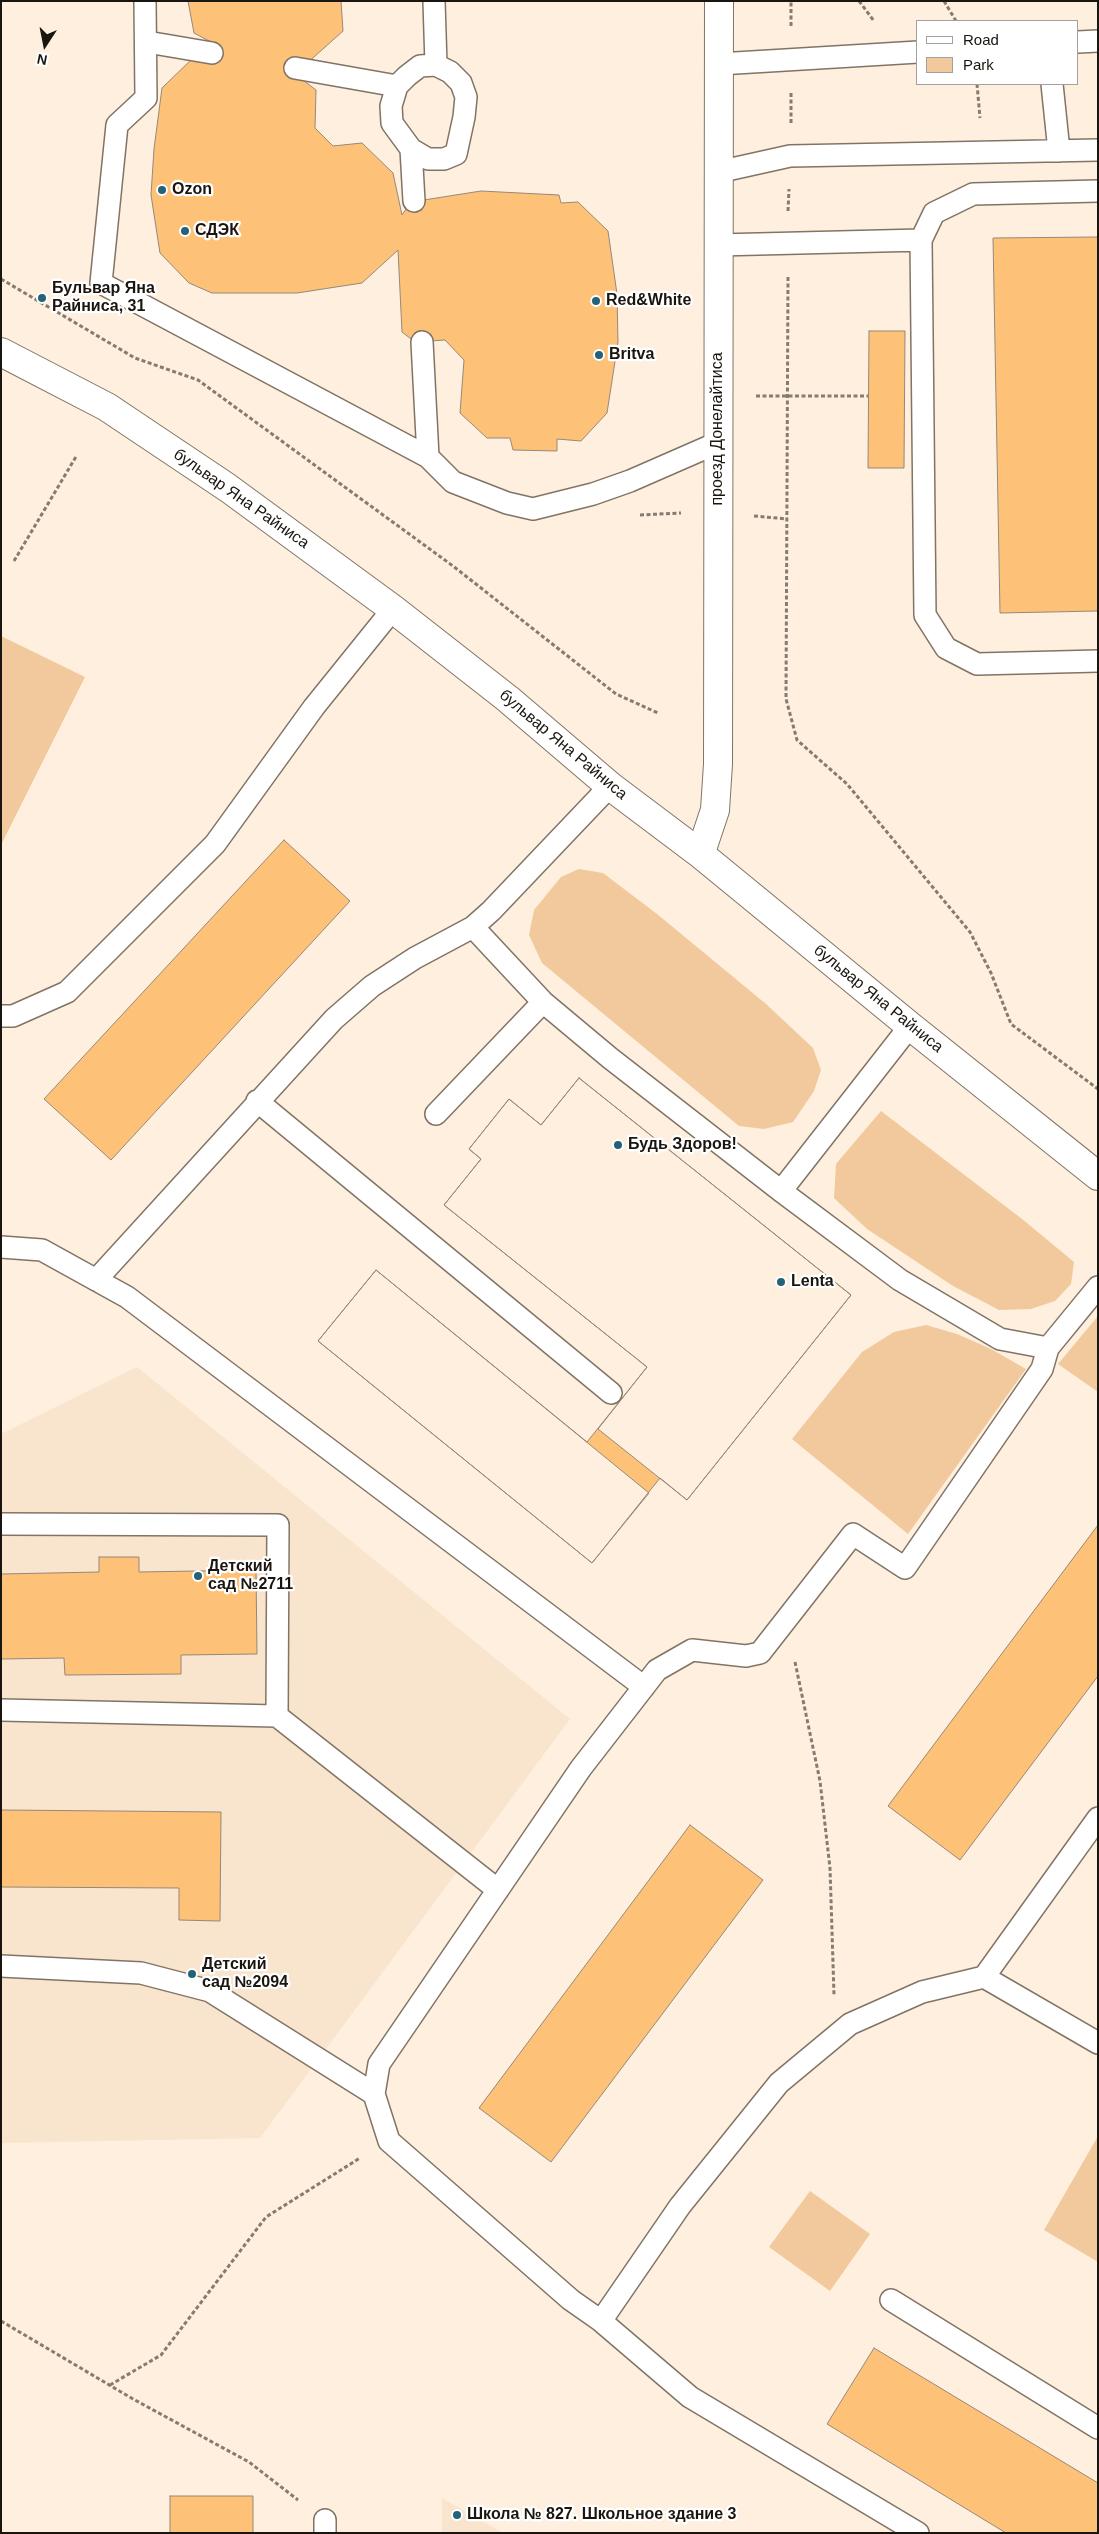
<!DOCTYPE html>
<html>
<head>
<meta charset="utf-8">
<style>
  body { margin:0 }
  #map { position:relative; width:1099px; height:2534px; overflow:hidden; background:#feefde; font-family:Helvetica,sans-serif }
  canvas { display:block }
  .frame { position:absolute; inset:0; border:2px solid #1a150f; pointer-events:none }
  .legend { position:absolute; left:916px; top:20px; width:162px; height:65px; box-sizing:border-box; background:#fff; border:1px solid #a3a19f; margin:0; padding:6px 9px; list-style:none; font-size:15px; color:#1a150f }
  .legend li { display:flex; align-items:center; gap:10px; height:25px }
  .legend b { width:25px; border:1px solid #a3a19f }
  .north { position:absolute; left:20px; top:20px; width:50px; height:50px; -webkit-text-stroke:4px #fff; paint-order:stroke; rotate:191deg; font-size:14px; font-weight:700; line-height:20px; text-align:center; color:#1a150f }
  .north::after { content:''; display:block; margin:auto; width:18px; height:22px; background:#1a150f; clip-path:polygon(50% 0,100% 100%,50% 72%,0 100%) }
</style>
</head>
<body>
<div id="map">
<canvas width="1099" height="2534"></canvas>
<div class="frame"></div>
<ul class="legend">
<li><b style="height:6px;background:#fff"></b>Road</li>
<li><b style="height:14px;background:#f1c99c"></b>Park</li>
</ul>
<div class="north">N</div>
</div>
<script>
const context = document.querySelector('canvas').getContext('2d');
context.lineJoin = 'round';
function fillPath(path, color) { context.fillStyle = color; context.fill(path, 'evenodd'); }
const toPath = rows => new Path2D(rows.map(r => 'M' + r).join(''));
function stroke(path, color, width, dash) { context.strokeStyle = color; context.lineWidth = width; context.lineCap = dash ? 'butt' : 'round'; context.setLineDash(dash || []); context.stroke(path); }
function drawText(font, color, halo, rows, align = 'center') {
  context.font = font + ' Helvetica,sans-serif'; context.lineWidth = 4.5; context.setLineDash([]); context.textBaseline = 'middle'; context.strokeStyle = halo; context.fillStyle = color; for (const [text, x, y, turn = 0] of rows) {
    context.save(); context.translate(x, y); context.rotate((+turn || 0) * Math.PI / 180); context.textAlign = isNaN(turn) ? turn : align; if (halo) context.strokeText(text, 0, 0); context.fillText(text, 0, 0); context.restore();
  }
}
fillPath(toPath([
  [137,1367,570,1719,260,2138,1,2143,1,1434],
  [442,2498,503,2533,442,2533]
]), '#f9e4cd');
fillPath(toPath([
  [1,636,85,677,1,845],
  [579,869,603,873,657,914,766,1004,813,1048,821,1070,814,1091,793,1122,764,1129,739,1126,542,963,529,935,534,910,561,877],
  [881,1111,1022,1219,1074,1262,1071,1284,1055,1301,1031,1309,999,1310,953,1286,867,1229,834,1198,836,1164],
  [1098,1316,1098,1392,1058,1364],
  [926,1325,957,1334,991,1349,1026,1369,908,1534,792,1439,862,1352,894,1332],
  [1098,2136,1098,2262,1044,2230],
  [810,2191,870,2234,830,2291,769,2247]
]), '#f1c99c');
const building = toPath([
  [188,1,341,1,343,31,295,74,316,90,315,128,333,146,362,143,393,173,402,215,411,202,481,191,559,195,561,203,578,202,608,231,617,294,618,342,607,413,581,441,557,439,557,451,513,450,510,438,487,438,460,413,464,360,445,340,415,342,402,332,398,250,362,283,297,293,212,293,189,283,160,253,151,195,154,149,162,88,194,57,213,43,194,33,188,1],
  [1098,237,1098,611,1000,613,993,238,1098,237],
  [869,331,905,331,904,468,868,468,869,331],
  [284,840,350,901,111,1160,44,1099,284,840],
  [579,1078,851,1295,687,1500,598,1429,647,1367,444,1205,481,1159,469,1149,509,1099,541,1125,579,1078],
  [579,1078,851,1295,687,1500,660,1478,592,1563,318,1341,376,1270,587,1442,647,1367,444,1205,481,1159,469,1149,509,1099,541,1125,579,1078],
  [376,1270,649,1493,592,1563,318,1341,376,1270],
  [1098,1525,1098,1676,960,1860,888,1806,1098,1525],
  [99,1557,139,1557,139,1572,256,1570,257,1654,181,1655,181,1674,65,1675,64,1658,1,1659,1,1574,99,1572,99,1557],
  [1,1810,221,1812,220,1921,179,1920,179,1888,1,1887,1,1810],
  [690,1825,763,1880,551,2162,479,2108,690,1825],
  [874,2348,1098,2483,1098,2533,1006,2533,827,2424,874,2348],
  [170,2496,253,2496,253,2533,170,2533,170,2496]
]);
fillPath(building, '#fec178');
stroke(building, '#968879', 1);
const lane = toPath([
  [145,1,146,98,117,125,101,283,428,457,453,482,507,503,533,509,593,494,630,481,717,443],
  [434,1,436,65],
  [147,42,212,53],
  [1078,42,1098,41],
  [719,64,918,52],
  [295,68,397,86],
  [1052,84,1059,151],
  [411,149,428,159,444,159,456,154,464,117,466,97,461,83,450,72,436,65,420,66,407,76,397,86,391,106,392,123,411,149,414,201],
  [718,172,790,156,1098,150],
  [1098,191,973,194,934,213,921,240,925,615,946,648,977,664,1098,661],
  [718,245,921,240],
  [422,342,428,457],
  [610,786,491,911,473,927,543,1002,610,1058,781,1191,900,1280,1000,1339,1048,1348,1098,1287],
  [1,1016,13,1016,67,992,215,844,314,707,393,609],
  [257,1101,611,1393],
  [436,1114,543,1002],
  [781,1191,910,1026],
  [1,1247,42,1250,127,1297,644,1687],
  [96,1280,334,1019,372,986,415,958,473,927],
  [1,1524,278,1525,277,1716],
  [1,1710,277,1716,498,1890],
  [1098,1818,984,1977,1098,2043],
  [1,1966,141,1973,210,1991,374,2094],
  [891,2300,1098,2428],
  [601,2321,680,2206,779,2083,850,2024,922,1992,984,1977],
  [325,2533,325,2520],
  [918,2533,690,2397,601,2321,571,2300,389,2141,374,2094,379,2064,581,1768,657,1670,692,1650,746,1656,760,1653,853,1534,905,1568,1042,1369,1048,1348]
]);
const secondary = toPath([
  [1,352,107,407,228,488,393,609,508,699,610,786,699,853,910,1026,1098,1176],
  [699,853,703,846,715,810,718,764,719,1]
]);
stroke(lane, '#827465', 24);
stroke(secondary, '#827465', 30);
stroke(toPath([
  [859,1,874,21],
  [944,1,956,21],
  [791,26,791,1],
  [977,84,980,118],
  [791,123,791,92],
  [788,211,789,189],
  [788,277,786,699,797,740,847,784,970,932,991,973,1011,1024,1098,1089],
  [1,279,135,358,198,380,453,566,616,694,658,713],
  [756,396,868,396],
  [640,515,681,513],
  [754,516,788,519],
  [14,561,77,455],
  [795,1662,820,1781,830,1868,834,1995],
  [1,2321,133,2399,249,2462,298,2500],
  [110,2385,161,2355,266,2217,360,2158]
]), '#857c71', 3, [4, 2.5]);
stroke(lane, '#fff', 21);
stroke(secondary, '#fff', 28);
for (const [x, y, r, color] of [
  [162,190,5,"#236278"],
  [185,231,5,"#236278"],
  [42,298,5,"#236278"],
  [596,301,5,"#236278"],
  [599,355,5,"#236278"],
  [618,1145,5,"#236278"],
  [781,1282,5,"#236278"],
  [198,1576,5,"#236278"],
  [192,1974,5,"#236278"],
  [457,2515,5,"#236278"]
]) { const dot = new Path2D(); dot.arc(x, y, r, 0, 2 * Math.PI); context.fillStyle = color; context.fill(dot); stroke(dot, '#fff', 2); }
drawText('bold 16px', '#1a150f', '#fff', [
  ["Ozon",172,190],
  ["СДЭК",195,231],
  ["Бульвар Яна",52,289],
  ["Райниса, 31",52,307],
  ["Red&White",606,301],
  ["Britva",609,355],
  ["Будь Здоров!",628,1145],
  ["Lenta",791,1282],
  ["Детский",208,1567],
  ["сад №2711",208,1585],
  ["Детский",202,1965],
  ["сад №2094",202,1983],
  ["Школа № 827. Школьное здание 3",467,2515]
], 'left');
drawText('16px', '#1a150f', '#fff', [
  ["проезд Донелайтиса",718,429,-90],
  ["бульвар Яна Райниса",241,499,35],
  ["бульвар Яна Райниса",563,745,40],
  ["бульвар Яна Райниса",878,999,39]
]);
</script>
</body>
</html>
